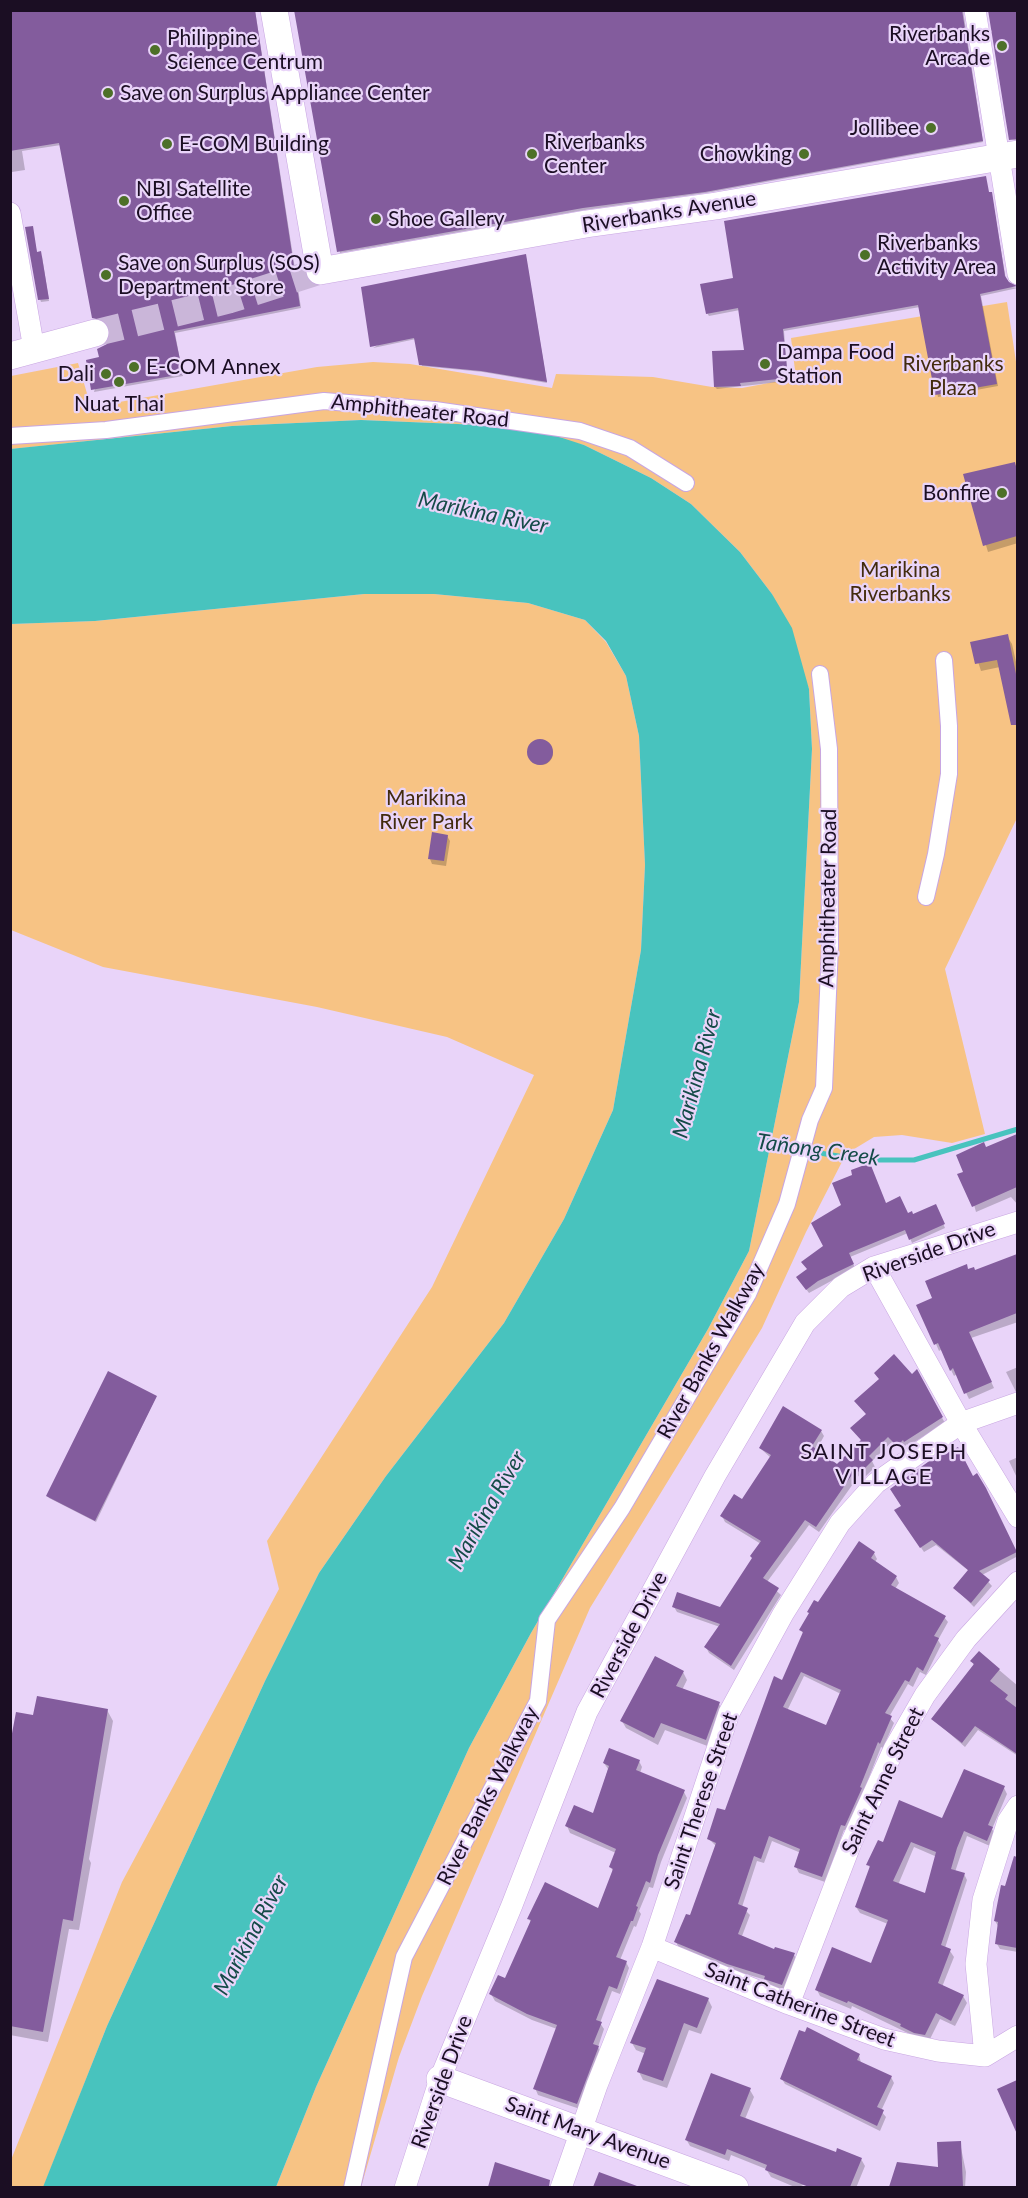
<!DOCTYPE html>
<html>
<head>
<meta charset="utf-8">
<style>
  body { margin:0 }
  #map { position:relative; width:1028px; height:2198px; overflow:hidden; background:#e9d4f9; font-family:Lato,sans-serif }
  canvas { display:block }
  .frame { position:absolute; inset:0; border:12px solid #1b0e23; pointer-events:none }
</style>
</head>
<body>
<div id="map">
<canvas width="1028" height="2198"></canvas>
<div class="frame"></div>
</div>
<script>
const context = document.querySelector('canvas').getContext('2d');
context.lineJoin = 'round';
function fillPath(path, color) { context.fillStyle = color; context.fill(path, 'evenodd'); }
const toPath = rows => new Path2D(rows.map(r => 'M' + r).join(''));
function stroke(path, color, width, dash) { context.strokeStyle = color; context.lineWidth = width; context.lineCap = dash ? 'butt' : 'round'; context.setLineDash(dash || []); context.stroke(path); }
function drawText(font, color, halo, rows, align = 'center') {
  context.font = font + ' Lato,sans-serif'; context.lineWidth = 4.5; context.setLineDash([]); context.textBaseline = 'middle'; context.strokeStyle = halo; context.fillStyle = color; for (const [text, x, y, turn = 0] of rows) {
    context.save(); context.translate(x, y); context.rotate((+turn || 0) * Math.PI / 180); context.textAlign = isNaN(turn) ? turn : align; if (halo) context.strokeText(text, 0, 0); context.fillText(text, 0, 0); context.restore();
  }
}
fillPath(toPath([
  [1007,302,1018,375,1017,818,945,969,985,1134,952,1143,902,1135,874,1137,846,1154,806,1232,762,1328,590,1608,422,1996,399,2057,361,2187,276,2187,316,2087,469,1748,531,1633,708,1329,749,1251,799,1002,812,749,809,689,772,594,740,552,691,504,651,478,584,445,505,426,361,420,232,426,11,449,11,376,78,363,91,407,317,367,373,362,410,364,552,388,556,374,653,377,712,387,742,388,796,378,791,338],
  [364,594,434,594,528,603,585,620,606,642,626,676,639,736,645,865,641,950,613,1110,564,1219,504,1323,386,1476,319,1573,265,1681,107,2026,43,2188,11,2187,11,2160,122,1882,279,1589,267,1541,432,1287,534,1075,447,1037,317,1007,103,967,11,930,10,624,95,621]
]), '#f7c384');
fillPath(toPath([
  [361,420,505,426,550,434,584,445,651,478,691,504,740,552,772,594,792,628,809,689,812,749,799,1002,749,1251,708,1329,531,1633,469,1748,316,2087,276,2187,43,2187,107,2026,265,1681,319,1573,386,1476,504,1323,564,1219,613,1110,641,950,645,865,639,736,626,676,606,641,585,620,528,603,434,594,364,594,95,621,11,624,10,449,232,426]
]), '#48c3be');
fillPath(toPath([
  [10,10,255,10,301,308,175,333,183,376,94,392,112,329,109,324,93,317,61,145,22,151,25,170,12,172,11,170],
  [296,10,963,10,983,142,706,193,585,210,340,253],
  [990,10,1018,10,1018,141,1010,139],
  [989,194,992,196,1006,280,1012,287,1018,288,981,296,998,386,938,397,920,307,784,331,788,381,717,389,715,387,746,352,740,310,709,316,707,313,735,279],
  [32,228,37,253,42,256,49,301,41,302,40,299],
  [526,257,547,383,483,372,422,366,416,339,373,348],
  [1014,463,1018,469,1018,543,988,552,965,475],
  [1007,636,1012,644,1018,671,1018,719,1014,720,1000,667,981,671,972,643],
  '529 753a12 12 0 1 1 24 0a12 12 0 1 1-24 0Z',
  [447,836,450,841,446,866,432,864,430,859],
  [1018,1137,1018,1205,1011,1197,976,1212,965,1172,986,1149],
  [886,1204,913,1216,937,1209,945,1228,912,1243,908,1233,850,1257,855,1268,809,1293,800,1281],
  [1018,1255,1018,1322,971,1338,994,1388,969,1399,957,1374,954,1376,951,1370,942,1349,939,1351,936,1344,918,1306,934,1298,968,1270,974,1271],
  [1018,1367,1018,1392,1016,1392,1006,1372],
  [916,1372,945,1423,908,1446,907,1444,901,1450,892,1442,872,1461,875,1467,864,1478,860,1474,819,1532,809,1525,767,1582,781,1595,734,1670,709,1653,706,1647,720,1627,677,1612,674,1607,720,1609,753,1559,761,1544,725,1522,722,1516,743,1501,771,1458,760,1448,821,1431,824,1436,816,1451,837,1466,862,1441,852,1428,867,1415,856,1401,880,1380,875,1373,911,1376],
  [156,1397,96,1522,49,1498,48,1496],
  [1018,1457,1018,1480,1009,1461],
  [972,1477,988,1495,1018,1556,982,1575,992,1586,974,1607,955,1588,969,1571,936,1545,924,1552,899,1515],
  [859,1543,874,1553,877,1559,875,1562,896,1577,899,1583,895,1589,944,1617,948,1622,938,1640,941,1645,926,1675,920,1672,913,1687,908,1684,889,1717,894,1723,883,1748,881,1747,848,1831,844,1830,825,1882,799,1873,796,1867,801,1853,772,1841,764,1863,757,1861,742,1907,750,1915,742,1936,775,1951,794,1955,797,1960,785,1990,769,1985,766,1980,732,1970,679,1948,676,1942,691,1917,716,1846,709,1839,726,1812,804,1635,801,1630],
  [804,1676,841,1694,827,1727,787,1711],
  [979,1653,1018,1686,1018,1756,978,1730,965,1747,933,1719,974,1666,972,1661],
  [683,1672,687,1680,682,1690,719,1704,723,1711,710,1747,665,1730,658,1745,626,1728,622,1721],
  [107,1710,113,1721,89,1859,91,1863,79,1930,69,1929,48,2042,10,2035,10,1753],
  [639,1761,642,1767,640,1773,684,1792,687,1798,661,1862,653,1888,649,1887,639,1911,641,1914,636,1927,634,1926,620,1960,626,1962,629,1968,620,1994,612,1991,600,2023,604,2029,598,2047,601,2053,580,2109,538,2095,535,2088,557,2029,532,2020,495,2001,491,1994,506,1980,531,1923,529,1919,599,1910,613,1872,611,1867,616,1853,570,1833,567,1826,594,1815,608,1769,604,1763],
  [1004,1788,1007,1794,992,1829,995,1834,990,1846,967,1836,955,1872,964,1874,967,1880,945,1948,950,1951,954,1957,942,1987,963,1996,967,2003,955,2026,940,2019,929,2041,918,2038,852,2006,851,2009,820,1996,817,1990,872,1965,888,1924,860,1913,856,1907,871,1869,868,1865,883,1844,942,1819],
  [914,1847,937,1857,926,1895,898,1885],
  [1016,1857,1018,1857,1018,1952,1000,1949,997,1944,998,1926,995,1921,1002,1887,1006,1888],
  [708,1999,712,2007,701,2034,689,2030,667,2088,643,2080,639,2072,646,2054,636,2050,632,2043],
  [859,2055,861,2063,891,2077,894,2083,881,2111,886,2117,880,2131,785,2084,782,2079],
  [1018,2081,1018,2128,999,2089],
  [750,2090,754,2097,745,2119,836,2154,861,2159,865,2166,856,2188,803,2185,797,2188,771,2177,766,2169,731,2155,729,2161,690,2146,686,2139],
  [960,2143,966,2172,965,2188,893,2188,892,2185,940,2169],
  [496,2164,544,2186,543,2188,489,2188],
  [600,2174,637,2188,595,2188]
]), '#0003');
stroke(toPath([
  [764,1144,863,1160,914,1160,1018,1129]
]), '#48c3be', 5);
fillPath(toPath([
  [10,10,255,10,300,306,174,331,183,374,91,390,86,360,99,357,97,349,107,344,110,329,106,321,92,318,59,143,10,151],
  [294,10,962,10,983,141,705,192,583,208,337,252],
  [988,10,1017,10,1017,139,1009,140],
  [986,176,989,192,992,192,1005,276,1009,282,1017,286,980,294,997,384,935,395,918,305,783,329,788,378,740,383,741,386,714,387,712,351,744,350,738,308,706,314,700,284,733,278,724,221],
  [33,226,37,252,41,251,49,299,38,300,25,227],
  [526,254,547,382,481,371,419,365,414,338,370,347,361,287],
  [1015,462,1017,471,1017,536,983,546,963,474],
  [1008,634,1017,679,1017,725,1011,725,997,660,975,664,970,642],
  '527 752a13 13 0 1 1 26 0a13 13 0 1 1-26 0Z',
  [432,832,448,835,444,861,428,859],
  [1017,1134,1017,1187,972,1207,957,1174,963,1172,956,1155,984,1142,986,1147],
  [870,1163,886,1203,900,1196,908,1213,912,1211,913,1214,936,1204,945,1224,909,1240,905,1230,849,1253,854,1264,818,1281,806,1290,796,1277,807,1269,801,1262,823,1246,811,1223,841,1205,832,1183,852,1175,851,1170],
  [1017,1254,1017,1313,969,1332,992,1382,964,1394,953,1368,950,1371,938,1343,934,1345,916,1305,932,1298,925,1281,967,1264,968,1269,974,1267,975,1270],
  [894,1354,912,1374,917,1369,943,1417,904,1442,903,1440,897,1446,888,1437,869,1456,873,1460,860,1473,856,1469,816,1527,805,1520,763,1578,779,1588,731,1666,704,1647,720,1624,672,1607,677,1592,720,1607,752,1558,750,1556,761,1541,720,1516,734,1494,742,1499,771,1455,759,1448,783,1406,822,1430,812,1446,837,1464,861,1440,850,1428,866,1414,854,1401,879,1379,874,1373],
  [108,1371,157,1396,95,1521,46,1496],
  [958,1447,973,1476,977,1473,986,1488,1017,1552,979,1571,990,1580,971,1603,953,1588,968,1570,932,1540,920,1548,894,1510,901,1506,890,1489,942,1452,943,1455],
  [859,1541,875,1552,871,1558,897,1576,891,1585,946,1616,934,1636,939,1638,923,1671,917,1667,909,1682,905,1680,885,1713,892,1716,880,1744,878,1742,860,1787,862,1788,845,1826,841,1825,822,1877,794,1867,800,1849,769,1836,761,1859,754,1856,738,1904,748,1908,738,1934,774,1949,775,1947,795,1953,782,1985,764,1979,765,1976,727,1964,674,1942,686,1914,690,1915,716,1843,707,1839,717,1808,725,1810,774,1676,782,1680,803,1632,799,1630,809,1613,807,1612,814,1600,818,1602],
  [801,1672,841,1690,826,1725,783,1707],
  [979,1651,1000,1669,990,1681,1008,1695,1005,1699,1017,1708,1017,1754,975,1726,962,1743,931,1719,974,1664,970,1661],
  [655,1656,684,1671,676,1686,720,1702,706,1740,661,1723,654,1738,620,1721],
  [37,1696,108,1709,73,1921,63,1919,43,2032,10,2026,10,1744,16,1712,33,1715],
  [609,1748,640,1760,636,1770,685,1790,658,1855,650,1883,646,1881,636,1906,638,1907,633,1921,631,1921,616,1957,627,1961,617,1989,609,1986,596,2020,602,2022,593,2044,599,2046,577,2104,533,2089,557,2025,527,2014,489,1994,498,1975,505,1978,531,1920,527,1919,545,1882,598,1908,613,1869,609,1867,616,1849,565,1826,574,1805,593,1813,609,1766,603,1763],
  [964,1769,1005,1786,988,1825,993,1827,987,1841,964,1831,957,1848,951,1869,965,1873,941,1945,951,1949,938,1983,964,1995,951,2021,936,2013,925,2035,914,2033,900,2026,901,2024,848,2001,847,2003,815,1990,832,1947,871,1963,888,1920,855,1907,870,1866,866,1865,878,1840,883,1842,899,1800,942,1818],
  [911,1842,936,1852,925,1893,893,1881],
  [1014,1856,1017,1857,1017,1948,995,1944,998,1922,994,1921,1001,1885,1005,1886],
  [657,1979,709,1998,697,2028,684,2023,663,2081,637,2072,646,2048,630,2043],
  [807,2027,860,2054,857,2060,892,2076,877,2107,884,2110,877,2126,780,2079,799,2030,805,2032],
  [711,2073,751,2088,740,2116,836,2152,837,2148,862,2158,850,2187,809,2187,765,2170,767,2165,727,2149,725,2155,685,2140],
  [1017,2080,1017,2134,997,2089],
  [961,2141,963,2187,889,2187,897,2162,938,2167,937,2142],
  [495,2162,550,2180,549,2187,488,2187],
  [599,2172,637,2186,636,2187,593,2187]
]), '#835c9d');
stroke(toPath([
  [95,333,229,300,320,271]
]), '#cab6d9', 27, [27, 14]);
const pedestrian = toPath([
  [10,436,106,430,324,401,435,410,580,431,630,448,686,483],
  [926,897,936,854,949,774,949,726,944,660],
  [352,2188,404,1957,538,1701,547,1620,622,1508,748,1294,787,1204,810,1120,824,1088,830,946,829,749,820,674]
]);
const minor = toPath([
  [975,10,1018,274],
  [10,213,34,349],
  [874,1267,961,1423,1018,1517],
  [652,1947,789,2004,884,2039,938,2051,985,2056,1018,2036],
  [789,2004,851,1843,894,1749,925,1695,966,1639,1018,1582],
  [985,2056,976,1964,983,1900,1008,1821,1018,1806],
  [405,2188,440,2079,512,1905,587,1712,715,1476,805,1323,841,1287,874,1267,1018,1222],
  [561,2188,597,2085,652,1947,729,1713,783,1614,840,1523,876,1483,961,1423,1018,1403]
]);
const tertiary = toPath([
  [274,10,320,271,586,224,716,206,1018,154],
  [10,356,95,333],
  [440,2079,735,2188]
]);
stroke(pedestrian, '#c8a6e1', 18);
stroke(minor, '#c8a6e1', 22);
stroke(tertiary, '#c8a6e1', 28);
stroke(pedestrian, '#fff', 16);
stroke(minor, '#fff', 21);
stroke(tertiary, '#fff', 27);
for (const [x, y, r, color] of [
  [1002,46,6,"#4d7028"],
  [155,50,6,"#4d7028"],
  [108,93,6,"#4d7028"],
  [931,128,6,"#4d7028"],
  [167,144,6,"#4d7028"],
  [532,154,6,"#4d7028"],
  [804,154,6,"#4d7028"],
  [124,201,6,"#4d7028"],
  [376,219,6,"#4d7028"],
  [865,255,6,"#4d7028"],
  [106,275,6,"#4d7028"],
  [765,364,6,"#4d7028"],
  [134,367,6,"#4d7028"],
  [106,374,6,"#4d7028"],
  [119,382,6,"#4d7028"],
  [1002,493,6,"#4d7028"]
]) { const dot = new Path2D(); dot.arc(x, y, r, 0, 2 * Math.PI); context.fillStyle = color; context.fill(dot); stroke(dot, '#e9d4f9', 2); }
drawText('21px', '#1b0e23', '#e9d4f9', [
  ["Riverbanks",990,34,"right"],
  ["Arcade",990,58,"right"],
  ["Philippine",167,38],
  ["Science Centrum",167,62],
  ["Save on Surplus Appliance Center",120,93],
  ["Jollibee",919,128,"right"],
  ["Riverbanks",544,142],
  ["Center",544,166],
  ["E-COM Building",179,144],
  ["Chowking",792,154,"right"],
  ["NBI Satellite",136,189],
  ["Office",136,213],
  ["Shoe Gallery",388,219],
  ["Riverbanks",877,243],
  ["Activity Area",877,267],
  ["Save on Surplus (SOS)",118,263],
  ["Department Store",118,287],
  ["Dampa Food",777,352],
  ["Station",777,376],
  ["E-COM Annex",146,367],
  ["Dali",94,374,"right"],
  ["Nuat Thai",119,404,"center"],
  ["Bonfire",990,493,"right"]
], 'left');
drawText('21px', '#1b0e23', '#e9d4f9', [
  ["Riverbanks Avenue",669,212,-9],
  ["Amphitheater Road",420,411,6],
  ["Amphitheater Road",828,898,-89],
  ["Riverside Drive",929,1252,-20],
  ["River Banks Walkway",711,1351,-61],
  ["Riverside Drive",629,1635,-62],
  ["Saint Anne Street",883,1781,-64],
  ["River Banks Walkway",488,1796,-63],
  ["Saint Therese Street",701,1801,-71],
  ["Saint Catherine Street",800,2005,21],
  ["Riverside Drive",442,2082,-70],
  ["Saint Mary Avenue",588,2133,20]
]);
drawText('21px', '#422b0d', '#e9d4f9', [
  ["Riverbanks",953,364],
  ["Plaza",953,388],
  ["Marikina",900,570],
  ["Riverbanks",900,594],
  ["Marikina",426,798],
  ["River Park",426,822]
]);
drawText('italic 22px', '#154b48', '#e9d4f9', [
  ["Marikina River",483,513,12],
  ["Marikina River",697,1074,-75],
  ["Tañong Creek",818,1150,8],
  ["Marikina River",487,1510,-60],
  ["Marikina River",251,1935,-62]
]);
context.letterSpacing = '1.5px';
drawText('22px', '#1b0e23', '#e9d4f9', [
  ["SAINT JOSEPH",884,1452],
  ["VILLAGE",884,1477]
]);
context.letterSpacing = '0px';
</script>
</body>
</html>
